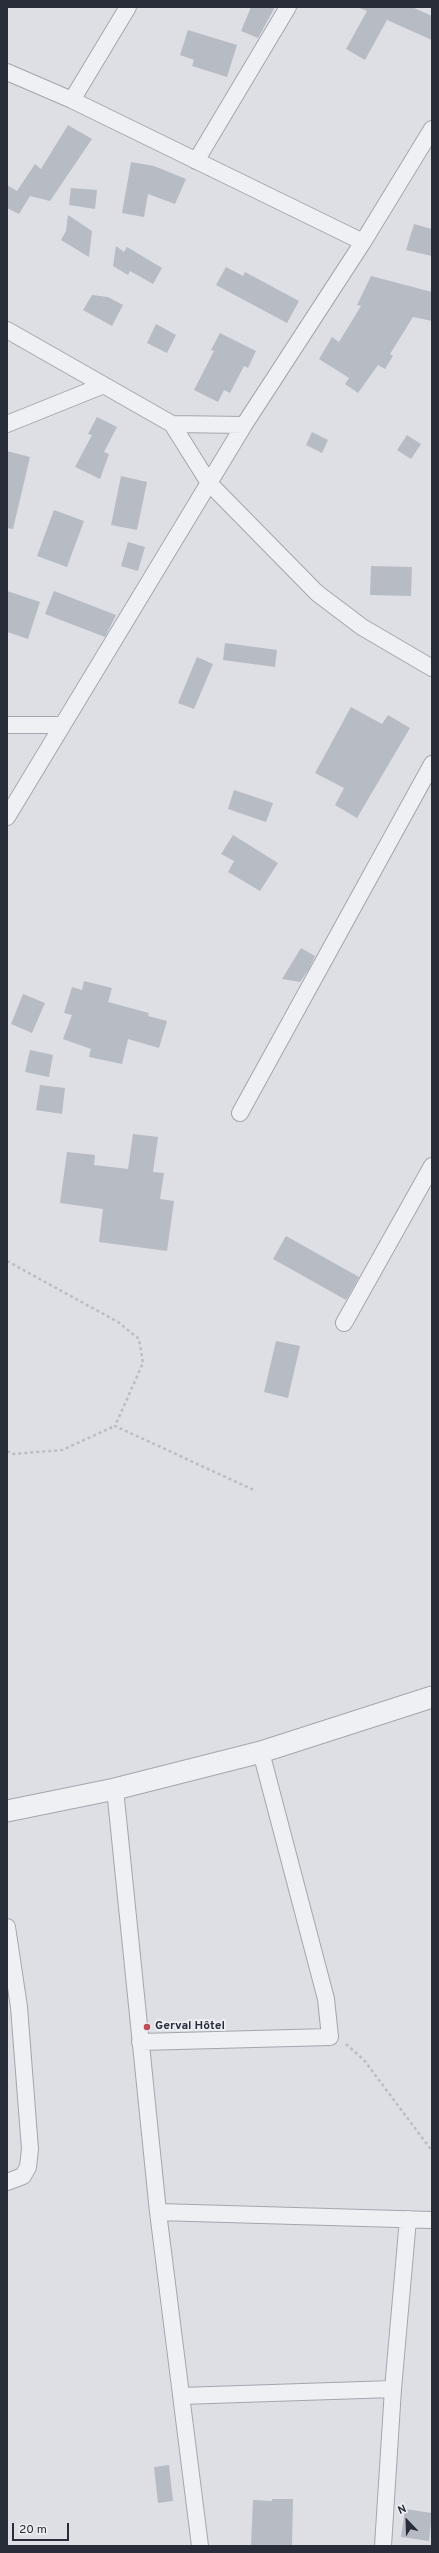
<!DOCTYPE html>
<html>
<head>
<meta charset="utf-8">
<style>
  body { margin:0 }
  #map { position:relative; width:439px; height:2553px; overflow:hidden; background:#dddfe5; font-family:Overpass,sans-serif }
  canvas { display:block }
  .frame { position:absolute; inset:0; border:8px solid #282d39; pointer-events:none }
  .north { position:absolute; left:387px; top:2501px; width:40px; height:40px; -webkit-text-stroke:3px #eceef3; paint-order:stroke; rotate:337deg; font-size:11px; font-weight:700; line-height:16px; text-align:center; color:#282d39 }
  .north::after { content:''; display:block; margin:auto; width:14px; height:18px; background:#282d39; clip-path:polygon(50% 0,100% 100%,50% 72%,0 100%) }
  .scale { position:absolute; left:12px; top:2523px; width:57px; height:18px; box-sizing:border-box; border:2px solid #282d39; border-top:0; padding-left:5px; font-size:12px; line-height:14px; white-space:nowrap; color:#282d39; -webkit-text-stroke:3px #eceef3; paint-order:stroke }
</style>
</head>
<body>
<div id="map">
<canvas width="439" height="2553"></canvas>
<div class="frame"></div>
<div class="north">N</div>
<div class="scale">20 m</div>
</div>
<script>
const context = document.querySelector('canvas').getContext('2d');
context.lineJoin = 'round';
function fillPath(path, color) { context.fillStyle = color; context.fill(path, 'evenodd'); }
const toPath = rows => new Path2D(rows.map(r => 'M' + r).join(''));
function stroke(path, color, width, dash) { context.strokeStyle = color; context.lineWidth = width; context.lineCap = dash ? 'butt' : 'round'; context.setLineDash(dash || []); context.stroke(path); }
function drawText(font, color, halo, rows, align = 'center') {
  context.font = font + ' Overpass,sans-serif'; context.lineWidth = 4; context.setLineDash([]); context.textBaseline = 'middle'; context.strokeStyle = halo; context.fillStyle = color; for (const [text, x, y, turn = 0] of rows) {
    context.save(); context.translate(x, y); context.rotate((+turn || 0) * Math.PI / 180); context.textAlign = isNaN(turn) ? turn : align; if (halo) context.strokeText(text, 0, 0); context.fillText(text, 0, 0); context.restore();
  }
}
fillPath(toPath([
  [251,7,275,7,258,38,241,31],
  [357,7,412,7,432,16,432,40,387,20,365,60,346,49,367,11],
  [188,30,237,45,227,77,192,66,194,60,180,55],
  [68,125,92,139,50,201,30,196,19,214,7,208,7,185,17,191,35,164,41,169],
  [131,162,154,166,186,179,175,204,148,194,144,217,122,213],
  [71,188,97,190,95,209,69,205],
  [68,215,92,231,89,257,61,240,66,231],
  [414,224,432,229,432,256,406,250],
  [116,246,124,252,127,247,162,268,153,284,130,271,128,275,113,266],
  [226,267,243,276,245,272,299,301,287,323,216,285],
  [371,276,432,292,432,321,413,317,390,354,393,356,385,369,378,365,358,393,345,384,349,378,319,359,332,337,339,342,361,306,357,305],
  [92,295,108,297,123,305,112,326,83,310],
  [156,324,176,335,167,353,147,343],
  [220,333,256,351,248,368,244,366,230,393,224,390,218,402,194,390,214,351,211,350],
  [97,417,117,427,104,452,109,454,100,479,75,467,92,435,88,434],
  [312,432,328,440,322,453,306,445],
  [407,435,421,444,411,459,397,450],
  [7,451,30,457,13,529,7,528],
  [121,476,147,482,137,530,111,525],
  [54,510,84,521,67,567,37,556],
  [128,542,145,547,138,571,121,566],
  [371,566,412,567,411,596,370,595],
  [7,591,40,602,28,639,7,632],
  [54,591,116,615,105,637,45,614],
  [225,643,277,650,275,667,223,660],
  [197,657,213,664,194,709,178,703],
  [351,707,382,724,388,715,410,728,357,818,335,805,344,788,315,773],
  [234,790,273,803,266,822,228,809],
  [233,835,278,863,260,891,228,872,234,861,221,854],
  [301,948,315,956,309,969,300,982,282,979],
  [84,981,112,988,108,1002,149,1013,148,1016,167,1021,159,1048,128,1039,122,1064,89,1057,91,1049,63,1039,72,1015,64,1013,72,987,82,990],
  [23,994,45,1003,32,1033,11,1024],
  [30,1050,53,1055,49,1077,25,1072],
  [40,1085,65,1088,62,1114,36,1110],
  [133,1134,158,1137,153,1172,164,1173,160,1199,174,1201,167,1251,99,1242,103,1209,60,1203,67,1152,95,1155,94,1165,128,1169],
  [286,1236,359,1277,346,1300,273,1259],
  [276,1341,300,1346,288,1398,264,1392],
  [169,2465,173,2501,158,2503,154,2467],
  [272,2499,293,2499,292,2546,251,2546,253,2500,272,2501],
  [405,2509,432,2513,429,2541,401,2537]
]), '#b7bbc4');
const minor = toPath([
  [7,72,72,100,363,242],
  [72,100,128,7],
  [196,161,288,7],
  [7,330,172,424,209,483,317,593,362,627,432,668],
  [7,424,104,385],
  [172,424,244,425],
  [7,725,60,725],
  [7,817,244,425,363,242,432,129],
  [240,1113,432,764],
  [344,1323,432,1166],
  [115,1789,158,2212,200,2546],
  [7,1927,19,2007,30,2149,28,2167,23,2176,7,2182],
  [140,2042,330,2037,326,1999,261,1752],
  [158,2212,432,2220],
  [181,2396,393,2389],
  [383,2546,393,2389,408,2219]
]);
const tertiary = toPath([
  [7,1811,115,1789,261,1752,432,1697]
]);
stroke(minor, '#a3a6ae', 18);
stroke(tertiary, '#a3a6ae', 23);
stroke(toPath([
  [7,1261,118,1322,139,1339,143,1363,115,1426,256,1491],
  [7,1451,13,1454,62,1450,115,1426],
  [346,2044,364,2060,432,2151]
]), '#bbbdc3', 2.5, [3, 3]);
stroke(minor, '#eff0f4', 16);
stroke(tertiary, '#eff0f4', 21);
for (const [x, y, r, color] of [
  [147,2027,4,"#bd4e57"]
]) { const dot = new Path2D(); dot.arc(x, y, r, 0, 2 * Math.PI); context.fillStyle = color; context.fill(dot); stroke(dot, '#eceef3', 1.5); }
drawText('bold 12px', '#282d39', '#eceef3', [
  ["Gerval Hôtel",155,2027]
], 'left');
</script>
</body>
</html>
